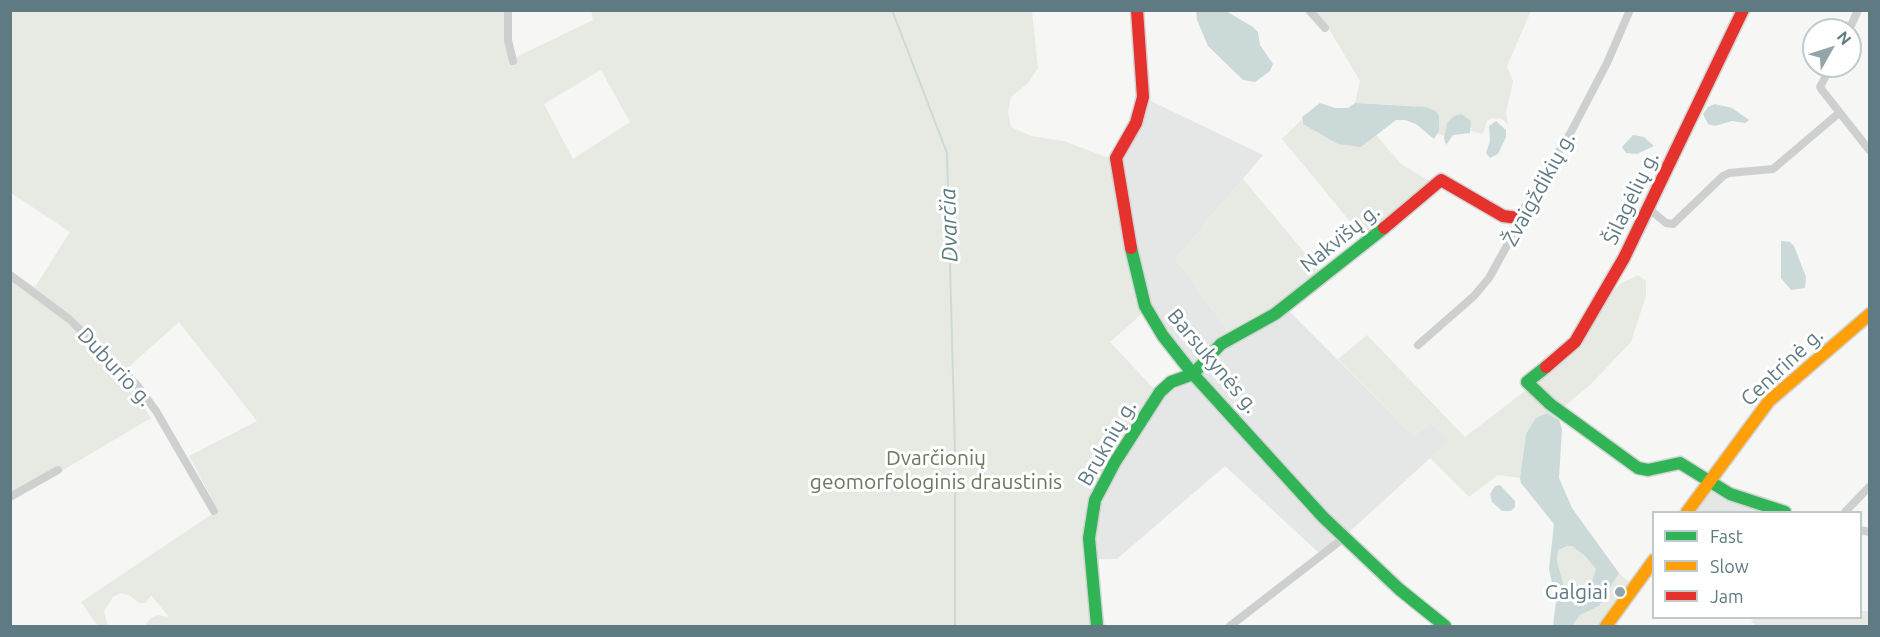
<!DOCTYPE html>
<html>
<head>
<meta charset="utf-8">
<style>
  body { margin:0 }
  #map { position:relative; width:1880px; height:637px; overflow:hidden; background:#f6f6f5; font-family:Ubuntu,sans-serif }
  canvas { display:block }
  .frame { position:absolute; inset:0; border:12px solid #5f7a82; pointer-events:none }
  .legend { position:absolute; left:1652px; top:511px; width:210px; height:108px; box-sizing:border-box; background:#fff; border:2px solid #bfcacd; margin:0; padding:8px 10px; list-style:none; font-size:18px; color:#5f7a82 }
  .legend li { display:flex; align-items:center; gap:12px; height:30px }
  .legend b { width:30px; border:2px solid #bfcacd }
  .north { position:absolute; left:1802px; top:18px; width:60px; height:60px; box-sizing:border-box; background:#fff; border:2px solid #bfcacd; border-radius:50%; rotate:51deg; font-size:16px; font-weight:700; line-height:24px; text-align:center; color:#5f7a82 }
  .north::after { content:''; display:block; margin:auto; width:21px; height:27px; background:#94a5aa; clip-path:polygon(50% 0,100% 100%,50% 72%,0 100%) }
</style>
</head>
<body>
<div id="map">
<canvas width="1880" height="637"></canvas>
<div class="frame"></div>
<ul class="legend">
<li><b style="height:8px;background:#30b455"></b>Fast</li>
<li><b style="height:8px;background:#ff9f0a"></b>Slow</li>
<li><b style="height:8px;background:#e5322d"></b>Jam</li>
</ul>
<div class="north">N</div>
</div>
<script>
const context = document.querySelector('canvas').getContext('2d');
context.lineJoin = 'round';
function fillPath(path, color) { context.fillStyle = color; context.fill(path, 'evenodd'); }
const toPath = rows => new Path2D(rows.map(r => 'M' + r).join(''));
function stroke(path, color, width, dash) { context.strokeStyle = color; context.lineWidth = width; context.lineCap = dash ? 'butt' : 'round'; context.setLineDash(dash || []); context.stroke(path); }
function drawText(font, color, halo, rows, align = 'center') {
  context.font = font + ' Ubuntu,sans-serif'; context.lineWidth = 6; context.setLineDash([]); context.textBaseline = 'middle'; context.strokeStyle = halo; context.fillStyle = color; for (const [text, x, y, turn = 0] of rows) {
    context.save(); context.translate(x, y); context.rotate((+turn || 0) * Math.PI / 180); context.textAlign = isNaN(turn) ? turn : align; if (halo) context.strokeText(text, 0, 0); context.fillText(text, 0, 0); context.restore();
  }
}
fillPath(toPath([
  [1147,99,1263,155,1176,259,1229,332,1280,302,1414,436,1430,422,1449,441,1346,535,1169,338,1145,293,1131,240,1121,164,1124,150],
  [1186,382,1196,383,1339,539,1319,553,1225,466,1117,559,1087,559,1089,483,1093,474,1103,466,1143,410,1167,389],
  [1712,489,1762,510,1760,512,1695,512]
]), '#e5e7e7');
fillPath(toPath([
  [10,11,506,11,510,60,593,20,591,11,1032,11,1038,68,1028,83,1011,97,1008,112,1011,127,1031,136,1064,141,1111,159,1144,312,1110,342,1157,392,1103,466,1093,474,1089,483,1091,626,144,626,151,618,158,615,169,617,151,595,146,603,139,603,129,595,121,593,113,597,104,611,108,626,98,626,81,602,218,510,189,456,257,421,179,322,121,374,151,418,11,501,11,272,35,287,70,232,11,193],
  [601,70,630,122,573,159,544,104],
  [1313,11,1531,11,1507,66,1513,81,1506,113,1508,125,1502,119,1492,118,1487,121,1483,134,1471,131,1472,128,1445,136,1438,134,1439,116,1415,106,1355,103,1360,81,1329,29],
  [1301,120,1303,124,1366,144,1376,135,1401,164,1431,182,1362,236,1282,139],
  [1243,179,1320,271,1280,302,1229,332,1176,259],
  [1638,275,1646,281,1646,296,1631,342,1591,384,1566,405,1559,420,1555,415,1526,434,1520,478,1498,475,1469,497,1430,458,1448,441,1430,422,1414,436,1338,359,1367,335,1465,437,1574,353,1606,298,1620,284],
  [1567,546,1572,546,1585,556,1596,569,1592,581,1583,593,1568,603,1557,561,1558,550],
  [1619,573,1629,582,1612,605,1600,626,1572,626,1580,615,1599,606],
  [1861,611,1869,611,1869,626,1757,626,1751,622,1754,618,1860,618]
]), '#e7eae3');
fillPath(toPath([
  [1196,11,1226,11,1253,27,1258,32,1260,45,1273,64,1270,71,1255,82,1243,80,1208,46,1197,20],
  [1320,103,1335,108,1348,108,1355,103,1426,107,1436,111,1439,116,1439,131,1434,139,1416,124,1405,120,1396,120,1361,147,1338,144,1303,124,1302,117],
  [1715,104,1732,108,1749,120,1745,123,1732,121,1715,126,1708,124,1703,114,1708,107],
  [1461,114,1471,121,1470,133,1453,135,1446,145,1444,139,1447,123,1454,116],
  [1496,121,1506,130,1506,137,1498,154,1490,158,1486,153,1490,141,1489,126],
  [1633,135,1644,137,1654,146,1637,154,1626,153,1622,147],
  [1781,241,1790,242,1794,246,1806,277,1805,288,1791,290,1781,278],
  [1547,413,1559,420,1562,429,1559,478,1572,508,1619,573,1599,606,1580,615,1572,626,1553,626,1556,601,1549,569,1554,524,1521,483,1520,478,1526,434,1536,418],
  [1567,546,1572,546,1585,556,1596,569,1592,581,1583,593,1568,602,1557,561,1558,550],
  [1500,485,1515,501,1515,507,1511,511,1502,511,1492,502,1490,494,1495,486]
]), '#ccd9d9');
stroke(toPath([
  [892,10,947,153,955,451],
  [955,626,955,478]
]), '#ccd9d9', 2);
const fast = toPath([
  [1131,248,1145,306,1163,336,1193,374,1323,517,1399,589,1445,626],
  [1546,367,1527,382,1550,404,1638,468,1648,470,1680,463,1730,494,1785,512],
  [1097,626,1089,538,1095,500,1115,462,1160,392,1171,382,1193,374,1221,344,1275,314,1384,228]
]);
const slow = toPath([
  [1687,512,1769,401,1870,314],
  [1606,626,1654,560]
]);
const jam = toPath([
  [1384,228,1441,180,1503,216,1518,218],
  [1131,248,1116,158,1136,123,1143,97,1137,10],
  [1546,367,1575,342,1624,258,1743,10]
]);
stroke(fast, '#d2d4d4', 15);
stroke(slow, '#d2d4d4', 15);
stroke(jam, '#d2d4d4', 15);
stroke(toPath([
  [508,10,508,40,513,61],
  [1309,10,1325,28],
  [1849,30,1858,10],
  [1831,66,1820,87,1822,90,1870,151],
  [1648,208,1666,223,1673,224,1723,176,1729,173,1773,169,1839,113],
  [10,275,69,319,136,384,156,411,214,511],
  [1418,345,1474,296,1489,278,1514,233,1518,218,1571,132,1607,63,1630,10],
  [10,497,58,470],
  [1845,512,1870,486],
  [1860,530,1870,532],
  [1230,626,1345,537]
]), '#ced0d0', 8);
stroke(fast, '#30b455', 12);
stroke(slow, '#ff9f0a', 12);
stroke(jam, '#e5322d', 12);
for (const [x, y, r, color] of [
  [1620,592,6,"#94a5aa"]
]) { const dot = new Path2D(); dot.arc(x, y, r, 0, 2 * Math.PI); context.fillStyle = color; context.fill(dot); stroke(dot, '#fff', 2); }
drawText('21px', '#5f7a82', '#fff', [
  ["Žvaigždikių g.",1539,189,-61],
  ["Šilagėlių g.",1631,198,-64],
  ["Nakvišų g.",1340,238,-39],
  ["Barsukynės g.",1213,361,50],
  ["Duburio g.",115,367,47],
  ["Centrinė g.",1782,367,-43],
  ["Bruknių g.",1107,443,-60]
]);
drawText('21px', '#69795f', '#fff', [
  ["Dvarčionių",936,458],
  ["geomorfologinis draustinis",936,482]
]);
drawText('21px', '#5f7a82', '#fff', [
  ["Galgiai",1608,592]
], 'right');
drawText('italic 22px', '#5a7c7d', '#fff', [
  ["Dvarčia",949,225,-92]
]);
</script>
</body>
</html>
